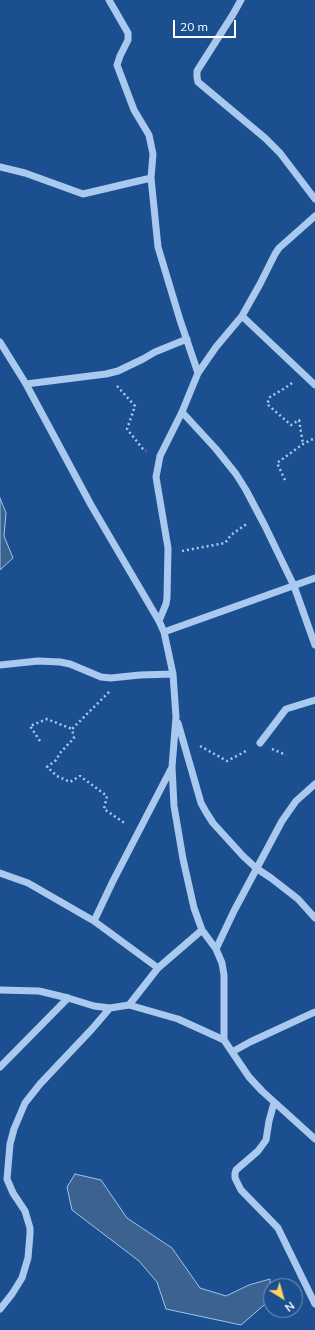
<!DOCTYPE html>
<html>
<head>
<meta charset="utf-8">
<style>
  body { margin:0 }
  #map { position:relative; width:315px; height:1330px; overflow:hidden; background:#1b4f8f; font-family:Mulish,sans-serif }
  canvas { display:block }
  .north { position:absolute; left:263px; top:1278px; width:40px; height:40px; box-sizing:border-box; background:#1b4f8f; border:1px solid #7695bc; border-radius:50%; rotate:143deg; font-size:11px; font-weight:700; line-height:16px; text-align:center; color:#fff }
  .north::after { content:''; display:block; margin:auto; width:14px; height:18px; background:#ffd166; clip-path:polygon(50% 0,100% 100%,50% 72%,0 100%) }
  .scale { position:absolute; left:173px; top:20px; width:63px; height:18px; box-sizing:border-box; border:2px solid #fff; border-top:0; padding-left:5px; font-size:12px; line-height:14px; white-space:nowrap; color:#fff; -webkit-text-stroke:3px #1b4f8f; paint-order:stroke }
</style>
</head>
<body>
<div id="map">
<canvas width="315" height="1330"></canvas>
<div class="north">N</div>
<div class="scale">20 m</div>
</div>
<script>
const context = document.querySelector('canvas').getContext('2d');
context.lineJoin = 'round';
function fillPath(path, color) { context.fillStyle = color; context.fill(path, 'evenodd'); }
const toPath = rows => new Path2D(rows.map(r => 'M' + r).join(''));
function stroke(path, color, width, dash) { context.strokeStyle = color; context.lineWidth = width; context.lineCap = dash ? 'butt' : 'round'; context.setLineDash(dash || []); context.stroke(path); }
const water = toPath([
  [0,498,6,513,4,536,13,558,0,570,0,498],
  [75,1174,101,1180,127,1218,172,1248,200,1288,226,1296,249,1285,270,1279,271,1299,241,1325,166,1309,157,1282,139,1261,72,1210,67,1187,75,1174]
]);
fillPath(water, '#3c6290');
stroke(water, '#9cc4f0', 1);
stroke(toPath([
  [292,383,285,388,270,397,267,404,291,425,299,420,303,444],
  [117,386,135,406,127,429,143,449,146,451],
  [285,480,277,463,303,444,315,438],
  [182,551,225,543,231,535,248,523],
  [109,692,72,729,74,738,60,753,56,760,47,767,57,776,70,782,80,776,107,796,104,809,126,824],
  [40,741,30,726,47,719,72,729],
  [200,746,227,761,248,750],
  [272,749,286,755]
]), '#a9c9ee', 2.5, [2, 3]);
stroke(toPath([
  [109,0,128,33,128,40,120,56,117,65,134,110,149,135,153,154,151,178,158,247,180,320,198,373],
  [241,0,232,16,197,71,197,77,198,82,265,138,280,153,315,199],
  [0,167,25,173,83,194,151,178],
  [242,316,315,385],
  [0,342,26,384,91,505,159,621,164,632,173,674,176,717,172,767,174,806,183,859,194,908,202,930,216,949,222,963,224,975,224,1040],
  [26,384,106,374,118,371,143,359,155,352,187,339],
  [182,412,216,449,236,474,246,490,265,526,294,586,315,645],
  [159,621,166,604,167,598,168,548,156,477,160,456,182,412,198,373,216,347,242,316,260,284,275,254,279,248,315,216],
  [164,632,315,578],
  [0,665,38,661,60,662,70,664,101,677,111,678,140,675,173,674],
  [178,723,201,803,206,812,213,823,243,856,256,868,271,878,298,899,315,918],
  [260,743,286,709,315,700],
  [0,873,28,883,94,921,158,968],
  [94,921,113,881,171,769],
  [216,949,234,911,282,821,296,801,315,784],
  [0,990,39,991,68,998,94,1006,110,1008,129,1005,178,1019,224,1040,249,1077,262,1091,315,1139],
  [129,1005,158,968,202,930],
  [232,1052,250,1042,315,1012],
  [0,1067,68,998],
  [274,1103,269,1121,266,1140,258,1151,236,1170,235,1173,235,1178,241,1190,278,1228,315,1304],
  [0,1309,12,1294,22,1278,28,1258,30,1234,30,1228,25,1211,13,1193,7,1179,10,1144,14,1129,25,1103,40,1084,92,1029,110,1008]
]), '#a9c9ee', 7);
</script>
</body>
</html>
